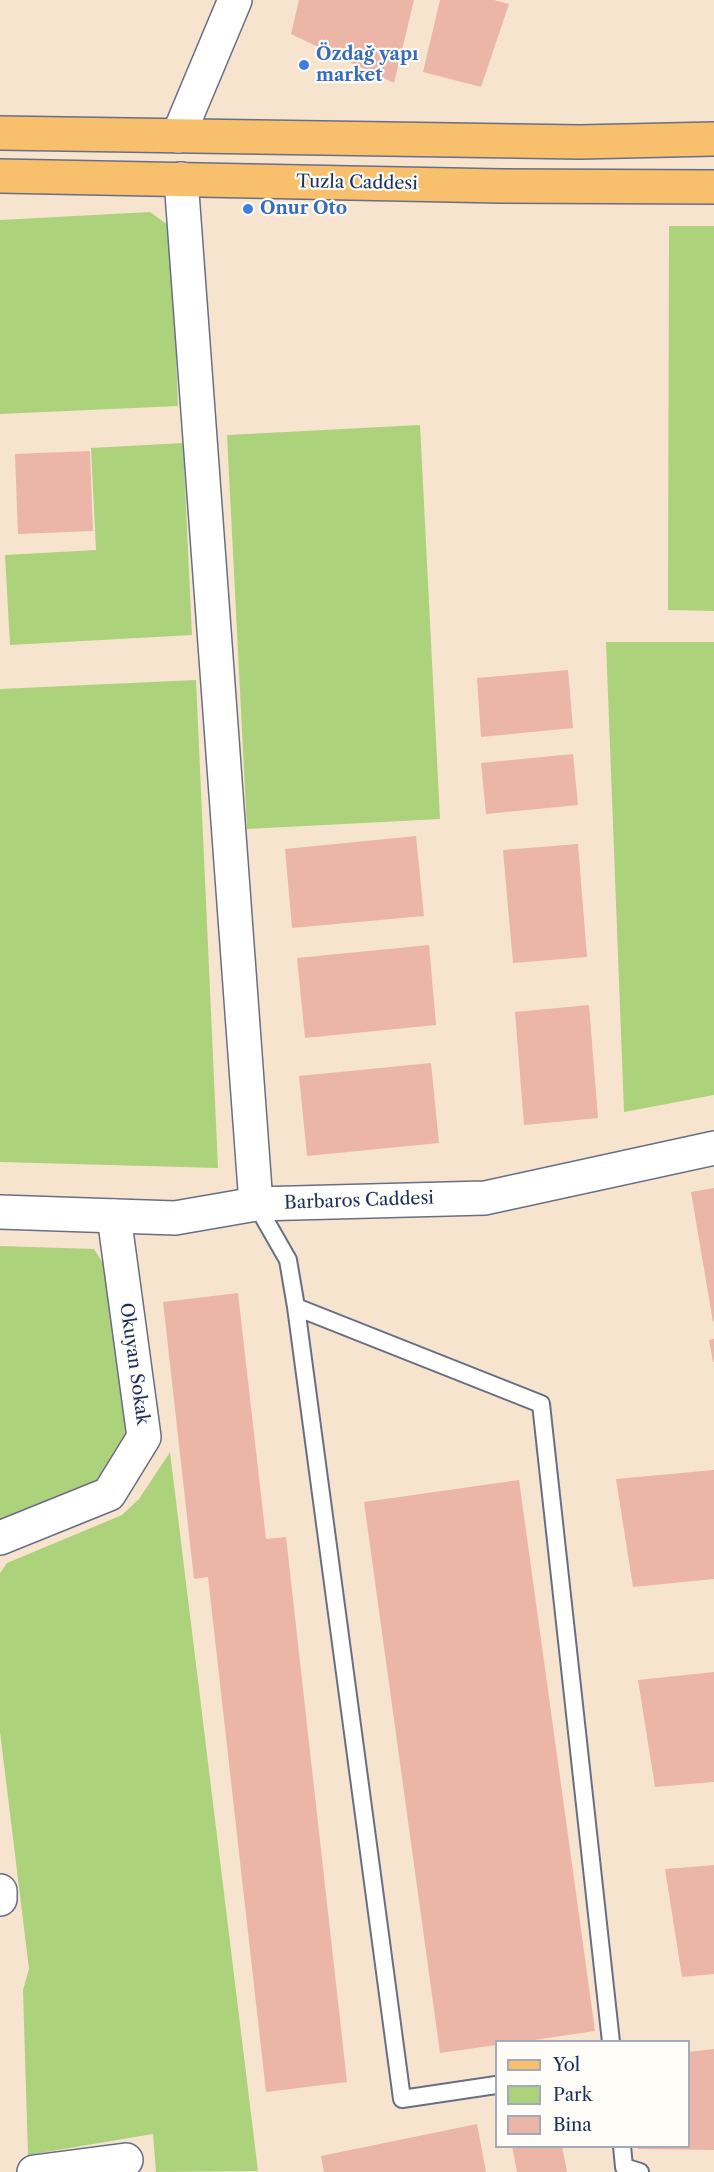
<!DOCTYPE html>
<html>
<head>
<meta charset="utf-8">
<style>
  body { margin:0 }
  #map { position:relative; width:714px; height:2172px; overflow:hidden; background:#f7e4cf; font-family:"Libre Caslon Text",serif }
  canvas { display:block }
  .legend { position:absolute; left:495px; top:2040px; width:195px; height:108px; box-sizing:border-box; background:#fdfcf7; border:2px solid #a3aaba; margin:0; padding:8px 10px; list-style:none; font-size:18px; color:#1b2f5e }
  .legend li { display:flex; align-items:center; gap:12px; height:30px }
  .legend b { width:30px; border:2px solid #a3aaba }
</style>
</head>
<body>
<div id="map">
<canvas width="714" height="2172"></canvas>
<ul class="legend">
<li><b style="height:8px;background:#f8bf6c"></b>Yol</li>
<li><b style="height:16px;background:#add27c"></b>Park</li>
<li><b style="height:16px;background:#ebb5a7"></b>Bina</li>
</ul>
</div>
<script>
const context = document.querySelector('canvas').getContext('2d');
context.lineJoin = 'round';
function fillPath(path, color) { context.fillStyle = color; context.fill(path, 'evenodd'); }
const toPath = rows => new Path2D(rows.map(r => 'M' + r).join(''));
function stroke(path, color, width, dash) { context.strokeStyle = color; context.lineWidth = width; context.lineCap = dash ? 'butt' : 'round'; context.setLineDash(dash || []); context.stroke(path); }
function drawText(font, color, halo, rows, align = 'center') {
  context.font = font + ' "Libre Caslon Text",serif'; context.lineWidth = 4.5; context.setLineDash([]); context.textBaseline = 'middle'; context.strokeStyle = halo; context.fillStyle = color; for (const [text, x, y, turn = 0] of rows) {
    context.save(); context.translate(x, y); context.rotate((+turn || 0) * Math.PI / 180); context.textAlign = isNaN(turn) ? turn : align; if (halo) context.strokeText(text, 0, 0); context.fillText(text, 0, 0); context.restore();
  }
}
fillPath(toPath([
  [150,212,171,227,178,406,0,414,0,220],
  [669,226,714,226,714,611,668,610],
  [420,425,440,819,247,829,227,435],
  [183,443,192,635,10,645,5,555,96,550,91,448],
  [606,642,714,642,714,1095,624,1112],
  [196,680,218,1168,0,1162,0,689],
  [0,1246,94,1249,111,1276,128,1440,106,1478,0,1524],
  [170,1452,258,2171,156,2172,153,2134,28,2155,23,1990,29,1969,0,1732,0,1573,7,1563,122,1515,139,1499]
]), '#add27c');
fillPath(toPath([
  [299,0,414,0,394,83,291,34],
  [440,0,494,0,509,4,481,87,423,72],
  [90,451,93,531,18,534,15,454],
  [568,670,573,728,481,737,477,678],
  [573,754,578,805,486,814,481,763],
  [416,836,424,916,292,928,285,849],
  [578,844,587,957,513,963,503,850],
  [429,945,436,1025,305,1038,297,958],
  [589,1005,598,1118,524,1125,515,1012],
  [431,1063,439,1143,307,1156,299,1076],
  [714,1188,714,1321,713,1322,691,1192],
  [238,1293,266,1539,286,1537,347,2082,266,2092,208,1577,194,1579,163,1302],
  [714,1339,714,1362,713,1362,709,1340],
  [714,1470,714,1579,633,1587,616,1479],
  [519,1480,595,2031,521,2042,496,2042,496,2045,440,2053,364,1502],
  [714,1672,714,1782,655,1787,638,1680],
  [714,1865,714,1974,682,1977,665,1869],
  [714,2049,714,2150,638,2149,638,2146,688,2146,688,2052],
  [477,2124,486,2172,324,2172,321,2156],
  [512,2146,562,2146,567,2172,517,2172]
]), '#ebb5a7');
const service = toPath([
  [256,1204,288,1260,296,1307,402,2099,496,2085],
  [296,1307,541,1404,611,2042],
  [622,2146,624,2167,640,2172]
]);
const minor = toPath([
  [178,136,235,0],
  [181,179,256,1204],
  [0,1538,109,1494,144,1437,114,1216],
  [0,1891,0,1899],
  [34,2172,126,2160]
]);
const tertiary = toPath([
  [0,1212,175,1218,256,1204,485,1198,714,1148]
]);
const primary = toPath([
  [0,133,580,142,714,139],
  [0,176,501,186,714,187]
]);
stroke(service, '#686e86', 20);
stroke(minor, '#686e86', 36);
stroke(tertiary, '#686e86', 36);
stroke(primary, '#686e86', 36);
stroke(service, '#fff', 16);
stroke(minor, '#fff', 33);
stroke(tertiary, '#fff', 33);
stroke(primary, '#f8bf6c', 33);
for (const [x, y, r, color] of [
  [304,65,6,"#3f7fe0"],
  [248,209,6,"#3f7fe0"]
]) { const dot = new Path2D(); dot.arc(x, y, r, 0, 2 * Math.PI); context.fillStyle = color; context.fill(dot); stroke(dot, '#fdfcf7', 2); }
drawText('bold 18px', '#366cbe', '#fdfcf7', [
  ["Özdağ yapı",316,55],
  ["market",316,76],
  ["Onur Oto",260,209]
], 'left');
drawText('18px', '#1b2f5e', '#fdfcf7', [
  ["Tuzla Caddesi",357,183,1],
  ["Barbaros Caddesi",359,1201,-2],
  ["Okuyan Sokak",134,1364,82]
]);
</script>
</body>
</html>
